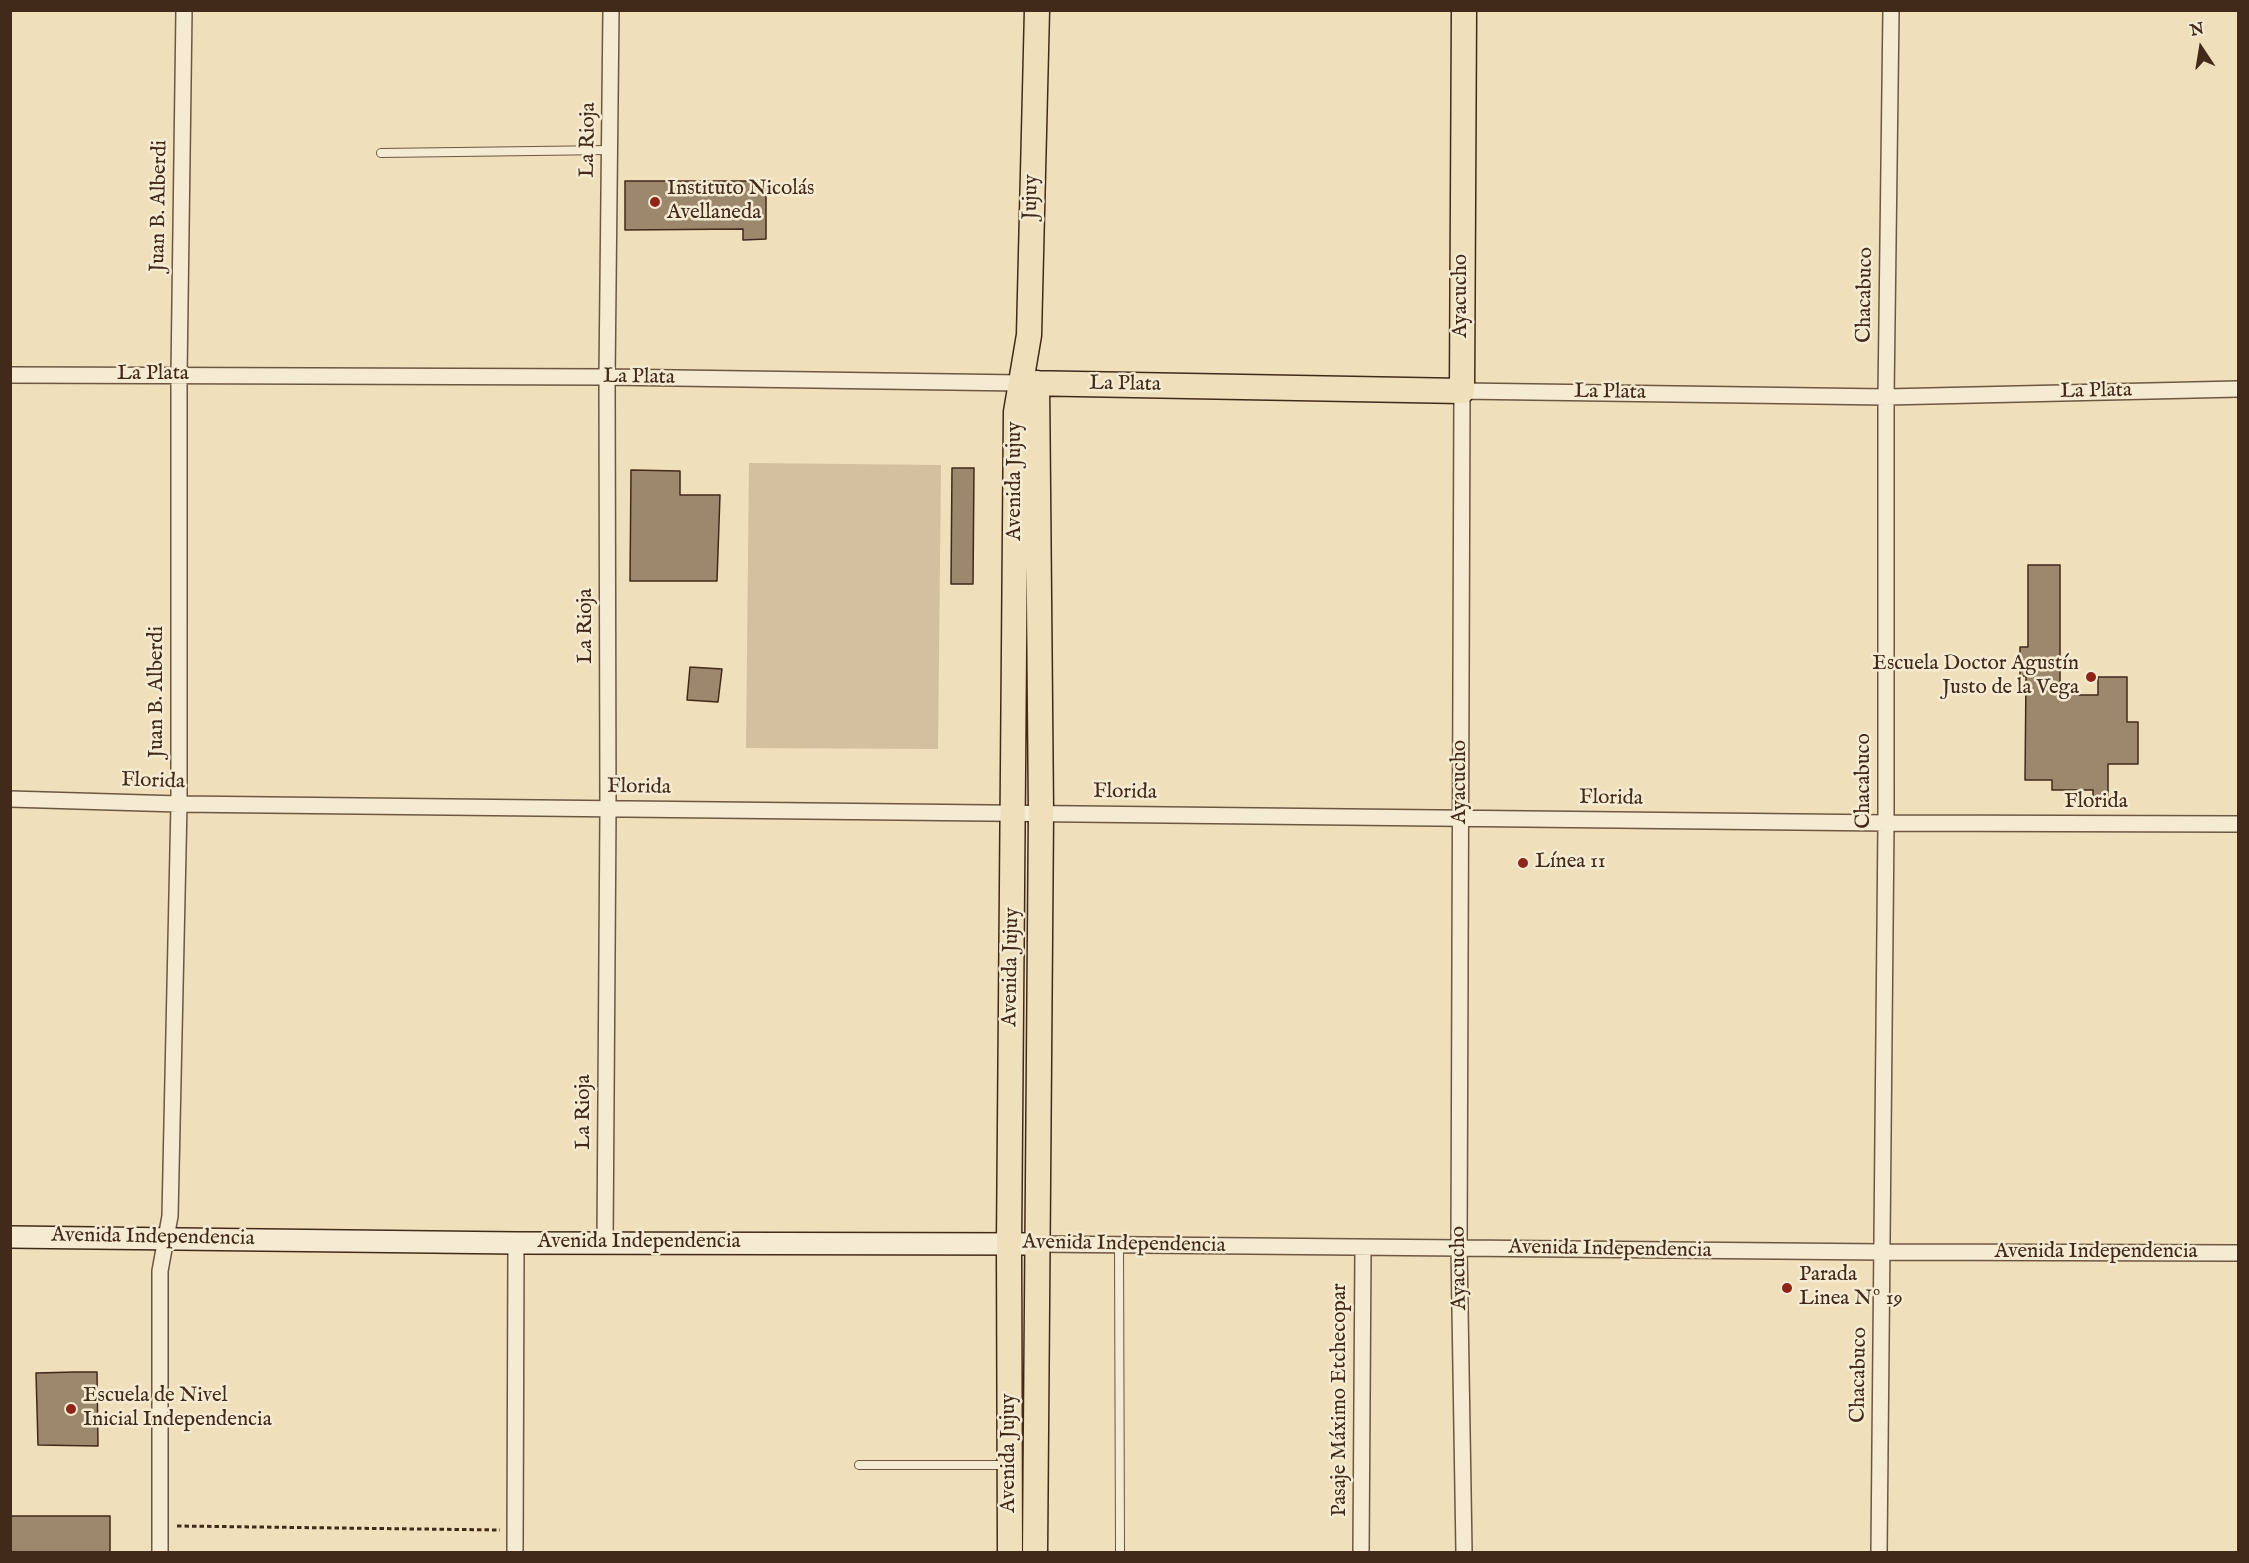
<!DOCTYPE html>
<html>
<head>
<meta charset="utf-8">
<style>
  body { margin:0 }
  #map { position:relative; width:2249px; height:1563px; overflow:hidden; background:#efdfba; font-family:"IM FELL English",serif }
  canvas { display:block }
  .frame { position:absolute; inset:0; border:12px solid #422a1a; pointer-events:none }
  .north { position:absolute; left:2171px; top:18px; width:60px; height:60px; -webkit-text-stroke:4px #f5ead2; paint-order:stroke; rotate:348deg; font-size:16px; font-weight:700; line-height:24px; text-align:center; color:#422a1a }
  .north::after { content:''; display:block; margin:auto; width:21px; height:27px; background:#422a1a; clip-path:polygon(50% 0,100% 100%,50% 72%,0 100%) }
</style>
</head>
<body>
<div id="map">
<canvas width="2249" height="1563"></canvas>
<div class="frame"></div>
<div class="north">N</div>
</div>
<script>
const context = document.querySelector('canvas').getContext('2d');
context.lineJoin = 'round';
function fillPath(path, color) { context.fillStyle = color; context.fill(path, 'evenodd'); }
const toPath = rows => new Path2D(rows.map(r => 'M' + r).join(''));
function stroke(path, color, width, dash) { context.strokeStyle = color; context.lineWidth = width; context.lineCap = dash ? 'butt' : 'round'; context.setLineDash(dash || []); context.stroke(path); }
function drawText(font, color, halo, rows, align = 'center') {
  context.font = font + ' "IM FELL English",serif'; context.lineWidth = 5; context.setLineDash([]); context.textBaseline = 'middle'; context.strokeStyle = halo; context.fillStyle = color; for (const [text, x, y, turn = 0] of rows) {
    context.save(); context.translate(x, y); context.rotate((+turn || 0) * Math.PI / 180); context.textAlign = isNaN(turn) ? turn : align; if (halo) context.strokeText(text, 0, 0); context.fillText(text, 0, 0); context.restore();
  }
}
fillPath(toPath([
  [749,463,941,465,938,749,746,748]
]), '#d2c09f');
const building = toPath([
  [625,181,766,181,766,239,743,240,743,229,625,230,625,181],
  [952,468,974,468,973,584,951,584,952,468],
  [631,470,680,471,680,495,720,495,717,581,630,581,631,470],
  [2028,565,2060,565,2060,695,2098,695,2098,677,2127,677,2127,722,2138,722,2138,764,2108,764,2108,796,2093,796,2093,790,2052,790,2052,780,2025,780,2026,676,2020,676,2020,647,2028,647,2028,565],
  [690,667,722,669,718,702,687,700,690,667],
  [75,1372,97,1372,98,1446,38,1445,36,1373,75,1372],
  [10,1516,110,1516,110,1552,10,1552,10,1516]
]);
fillPath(building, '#9c886d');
stroke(building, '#422a1a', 1.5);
const service = toPath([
  [381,153,610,150],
  [1119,1245,1120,1552],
  [859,1465,1008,1465]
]);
const minor = toPath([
  [10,375,607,377,1020,383],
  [10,799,179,804,1886,823,2238,824],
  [605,1242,608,809,607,377,611,10],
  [1038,1244,1883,1252,2238,1253],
  [160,1552,160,1271,170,1216,179,804,179,375,184,10],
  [515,1552,516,1243],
  [1361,1552,1363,1248],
  [1464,1552,1459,1248,1462,391,1886,397,2238,389],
  [1879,1552,1886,823,1886,397,1891,10]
]);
const secondary = toPath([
  [10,1237,516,1243,1038,1244]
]);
const primary = toPath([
  [1023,383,1462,391,1464,10],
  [1010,1552,1009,1244,1016,412,1029,335,1037,10],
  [1035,1552,1041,813,1037,383]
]);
stroke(service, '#6d5742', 10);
stroke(minor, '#6d5742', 18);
stroke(secondary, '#422a1a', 24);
stroke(primary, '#422a1a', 27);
stroke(toPath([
  [177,1526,500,1530]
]), '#422a1a', 3, [4.5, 3]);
stroke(service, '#f5ead2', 8);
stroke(minor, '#f5ead2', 15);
stroke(secondary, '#f5ead2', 21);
stroke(primary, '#efdfba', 24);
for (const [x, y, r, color] of [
  [655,202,6,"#8f2418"],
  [2091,677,6,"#8f2418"],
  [1523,863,6,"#8f2418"],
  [1787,1288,6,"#8f2418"],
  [71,1409,6,"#8f2418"]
]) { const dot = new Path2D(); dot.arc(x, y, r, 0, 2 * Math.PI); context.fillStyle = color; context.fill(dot); stroke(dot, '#f5ead2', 2); }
drawText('21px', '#422a1a', '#f5ead2', [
  ["La Rioja",589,140,-89],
  ["Jujuy",1032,197,-89],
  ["Juan B. Alberdi",160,206,-89],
  ["Chacabuco",1866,295,-89],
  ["Ayacucho",1462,296,-90],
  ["La Plata",153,375],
  ["La Plata",639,378,1],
  ["La Plata",1125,385,1],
  ["La Plata",2096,392,-1],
  ["La Plata",1610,393,1],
  ["Avenida Jujuy",1016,481,-90],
  ["La Rioja",587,626,-90],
  ["Juan B. Alberdi",158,692,-90],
  ["Chacabuco",1865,781,-90],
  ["Florida",153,782,2],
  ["Ayacucho",1461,782,-90],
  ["Florida",639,788,1],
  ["Florida",1125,793,1],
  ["Florida",1611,799,1],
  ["Florida",2096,803],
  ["Avenida Jujuy",1012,967,-89],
  ["La Rioja",585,1112,-90],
  ["Avenida Independencia",153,1238,1],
  ["Avenida Independencia",639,1243],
  ["Avenida Independencia",1124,1245,1],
  ["Avenida Independencia",1610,1250,1],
  ["Avenida Independencia",2096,1253],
  ["Ayacucho",1460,1268,-91],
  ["Chacabuco",1860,1375,-89],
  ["Pasaje Máximo Etchecopar",1341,1400,-90],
  ["Avenida Jujuy",1010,1453,-90]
]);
drawText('21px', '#422a1a', '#f5ead2', [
  ["Instituto Nicolás",667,190],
  ["Avellaneda",667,214],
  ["Escuela Doctor Agustín",2079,665,"right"],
  ["Justo de la Vega",2079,689,"right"],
  ["Línea 11",1535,863],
  ["Parada",1799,1276],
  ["Linea Nº 19",1799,1300],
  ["Escuela de Nivel",83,1397],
  ["Inicial Independencia",83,1421]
], 'left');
</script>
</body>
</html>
